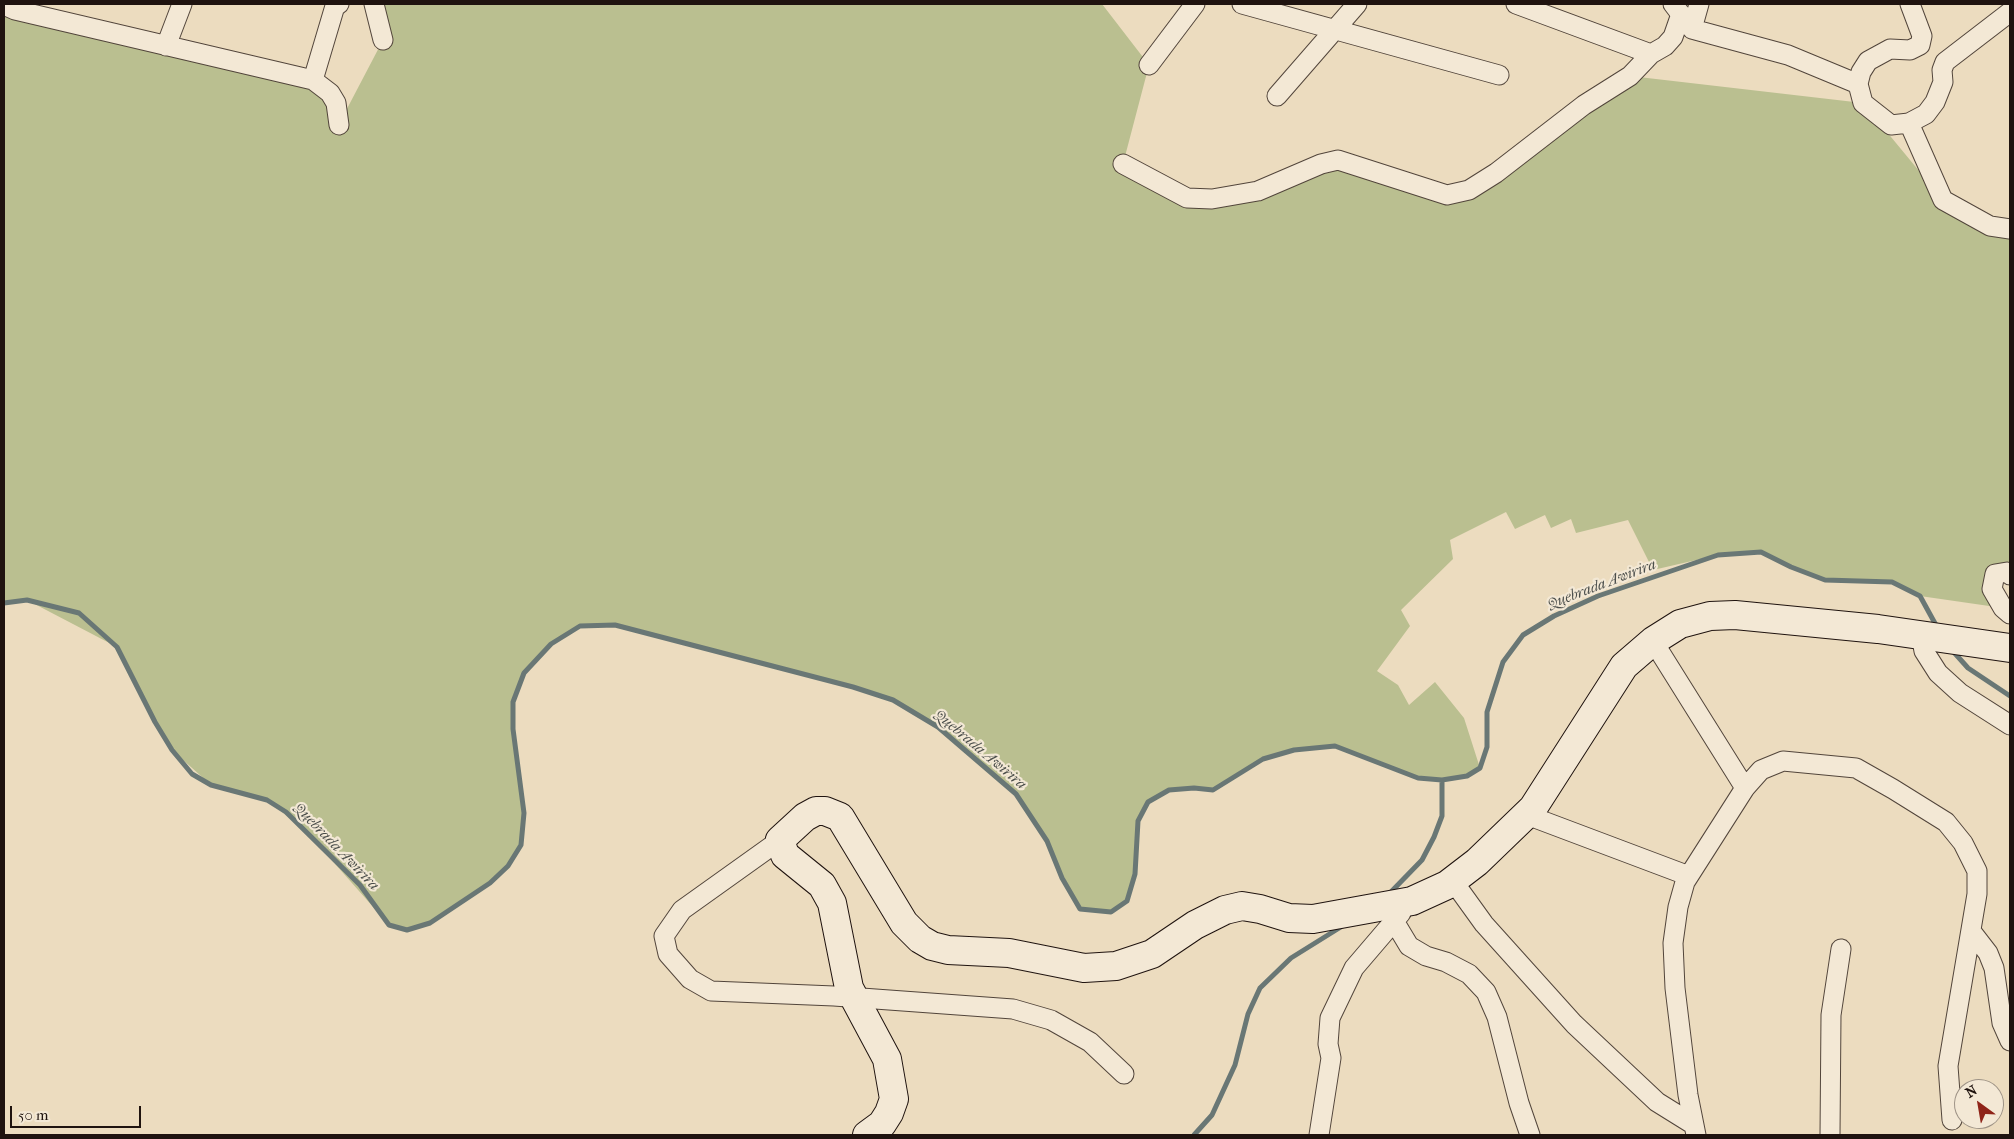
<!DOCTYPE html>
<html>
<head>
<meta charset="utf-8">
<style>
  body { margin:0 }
  #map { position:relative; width:2014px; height:1139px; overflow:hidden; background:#ecdcbf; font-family:"IM FELL French Canon",serif }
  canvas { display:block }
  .frame { position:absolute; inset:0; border:5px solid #1f130f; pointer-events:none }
  .north { position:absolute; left:1954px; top:1079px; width:50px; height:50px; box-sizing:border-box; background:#f3e8d5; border:1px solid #9e9386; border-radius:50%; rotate:328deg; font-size:14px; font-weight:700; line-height:20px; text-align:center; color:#1f130f }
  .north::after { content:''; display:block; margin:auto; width:18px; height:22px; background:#8f2418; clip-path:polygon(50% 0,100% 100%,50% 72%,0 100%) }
  .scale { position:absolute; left:10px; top:1106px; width:131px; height:22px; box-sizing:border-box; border:2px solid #1f130f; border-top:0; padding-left:6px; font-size:15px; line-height:18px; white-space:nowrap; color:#1f130f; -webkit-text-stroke:4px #f3e8d5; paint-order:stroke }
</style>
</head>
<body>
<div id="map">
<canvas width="2014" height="1139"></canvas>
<div class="frame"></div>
<div class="north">N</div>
<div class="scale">50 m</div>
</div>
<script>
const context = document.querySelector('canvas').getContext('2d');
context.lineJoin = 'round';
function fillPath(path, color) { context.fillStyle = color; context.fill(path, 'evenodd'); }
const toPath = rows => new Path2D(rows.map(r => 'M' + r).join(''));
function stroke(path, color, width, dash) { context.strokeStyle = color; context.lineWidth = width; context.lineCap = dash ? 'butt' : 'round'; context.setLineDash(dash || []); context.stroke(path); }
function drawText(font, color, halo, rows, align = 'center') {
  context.font = font + ' "IM FELL French Canon",serif'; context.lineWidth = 4.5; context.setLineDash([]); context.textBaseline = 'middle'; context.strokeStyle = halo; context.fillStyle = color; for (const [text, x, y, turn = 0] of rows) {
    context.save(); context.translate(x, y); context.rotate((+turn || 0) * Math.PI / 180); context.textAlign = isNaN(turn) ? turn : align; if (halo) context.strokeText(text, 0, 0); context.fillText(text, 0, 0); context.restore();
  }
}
fillPath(toPath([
  [374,4,1102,4,1149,65,1123,164,1212,199,1321,164,1447,195,1630,76,1863,103,1943,200,2010,229,2010,575,1995,574,2003,608,1920,596,1892,582,1825,580,1761,552,1718,555,1653,570,1628,520,1576,533,1571,519,1551,528,1545,515,1515,529,1506,512,1450,540,1453,559,1401,610,1410,626,1377,671,1398,685,1409,705,1435,682,1464,718,1480,768,1467,776,1442,780,1418,778,1335,746,1294,750,1263,759,1213,790,1194,788,1169,790,1148,802,1138,821,1135,874,1127,901,1111,912,1080,909,1062,878,1047,841,1016,794,938,727,893,700,853,687,615,625,580,626,551,644,524,673,513,702,513,729,524,813,521,845,508,866,490,883,430,923,407,930,389,925,306,831,267,800,211,785,172,750,155,722,117,647,27,600,4,603,4,5,313,80,339,124,383,40]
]), '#babf90');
stroke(toPath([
  [4,603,27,600,79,613,117,647,155,722,172,750,192,774,211,785,267,800,286,812,360,885,389,925,407,930,430,923,490,883,508,866,521,845,524,813,513,729,513,702,524,673,551,644,580,626,615,625,853,687,893,700,938,727,1016,794,1047,841,1062,878,1080,909,1111,912,1127,901,1135,874,1138,821,1148,802,1169,790,1194,788,1213,790,1263,759,1294,750,1335,746,1418,778,1442,780,1467,776,1480,768,1487,747,1487,712,1503,662,1523,635,1554,616,1598,596,1718,555,1761,552,1791,567,1825,580,1892,582,1920,596,1937,627],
  [1951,649,1968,668,2010,696],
  [1388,895,1422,860,1434,837,1442,816,1442,780],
  [1194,1135,1212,1115,1235,1065,1248,1014,1260,988,1291,958,1344,925]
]), '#697775', 5);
const street = toPath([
  [374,4,383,40],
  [1242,4,1499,75],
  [1516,4,1651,54,1665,46,1673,37,1681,14],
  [1673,4,1692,29,1788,55,1858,84],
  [1910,4,1922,36,1920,45,1910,50,1890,49,1868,61,1861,72,1858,84,1863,103,1891,125,1909,123,1926,114,1935,102,1943,82,1942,70,1945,62,2010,12],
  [4,5,15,10,313,80,330,93,336,103,339,125],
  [1692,29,1699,4],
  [166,46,182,4],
  [1149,65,1195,4],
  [313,80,335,6,339,4],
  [1277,96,1357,4],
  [1909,123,1943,200,1990,226,2010,229],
  [1123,164,1187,198,1212,199,1258,191,1321,164,1338,160,1447,195,1469,190,1496,173,1584,105,1630,76,1651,54],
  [2010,575,2007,572,1995,574,1992,589,2003,608,2010,614],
  [1921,635,1924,651,1938,673,1960,693,2010,725],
  [1653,641,1745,788],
  [1527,815,1689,876],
  [780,840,682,910,664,936,668,954,690,979,711,991,834,996,1013,1009,1051,1020,1090,1042,1124,1074],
  [1453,881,1484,924,1574,1024,1657,1102,1694,1125],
  [1394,921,1409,946,1426,956,1446,962,1469,974,1486,992,1497,1017,1519,1103,1530,1135],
  [1971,931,1988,953,1994,968,2002,1023,2010,1041],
  [1319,1135,1331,1058,1328,1044,1330,1018,1354,968,1401,913],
  [1696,1135,1688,1095,1675,988,1673,943,1678,907,1685,882,1745,788,1761,770,1783,761,1856,768,1893,789,1946,822,1963,843,1977,871,1977,894,1948,1066,1952,1120],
  [1830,1135,1831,1015,1841,949]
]);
const secondary = toPath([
  [867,1135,882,1124,889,1113,894,1099,887,1059,849,988,832,903,822,885,785,855,780,840,805,817,816,811,825,811,840,817,904,923,920,939,932,946,948,950,1009,953,1084,968,1116,966,1152,954,1195,925,1225,910,1242,906,1260,909,1289,918,1313,919,1412,901,1447,885,1477,862,1533,808,1624,666,1653,641,1680,624,1710,616,1735,615,1878,629,2010,648]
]);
stroke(street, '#52453b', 21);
stroke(secondary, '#1f130f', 30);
stroke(street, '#f3e8d5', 19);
stroke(secondary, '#f3e8d5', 28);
drawText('italic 15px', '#4a4d4a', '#f3e8d5', [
  ["Quebrada Awirira",1602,585,-21],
  ["Quebrada Awirira",980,750,40],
  ["Quebrada Awirira",336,847,46]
]);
</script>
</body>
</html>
